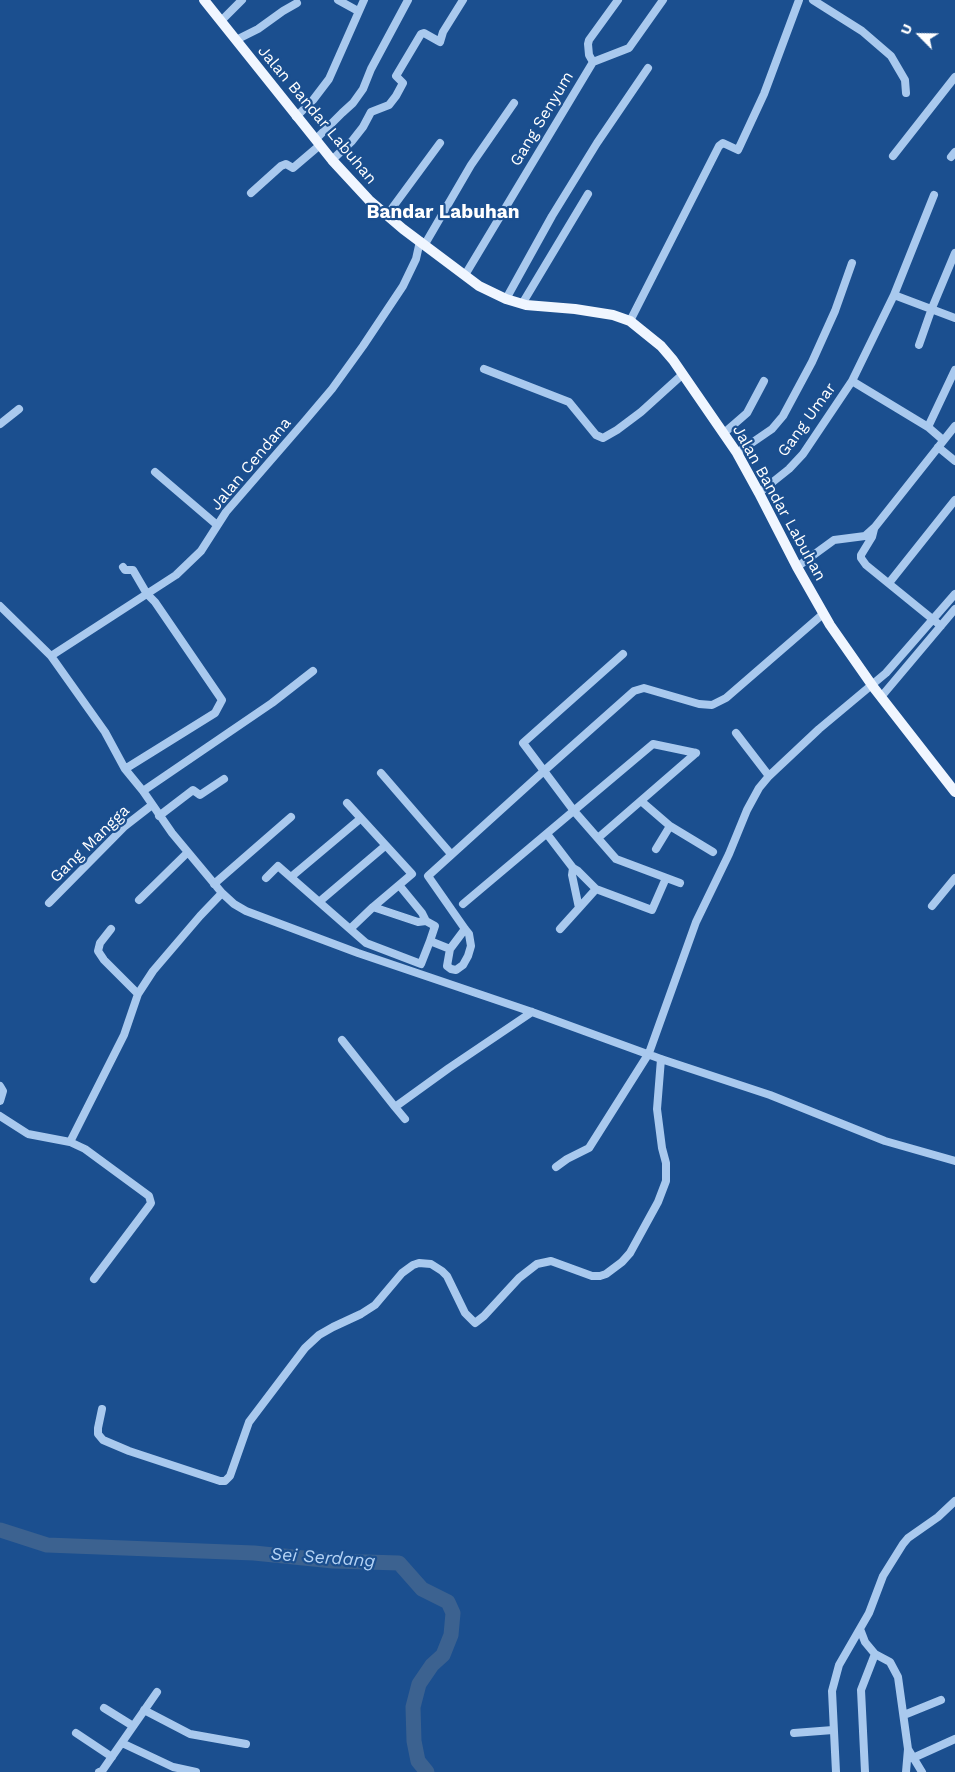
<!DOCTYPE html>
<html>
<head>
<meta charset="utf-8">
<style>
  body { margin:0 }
  #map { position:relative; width:955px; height:1772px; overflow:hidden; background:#1b4f8f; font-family:"Work Sans",sans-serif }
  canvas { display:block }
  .north { position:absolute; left:895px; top:10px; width:50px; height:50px; -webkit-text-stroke:4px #1b4f8f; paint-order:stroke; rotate:293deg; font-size:14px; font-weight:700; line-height:20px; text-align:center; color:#fff }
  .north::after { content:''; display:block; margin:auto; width:18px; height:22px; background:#fff; clip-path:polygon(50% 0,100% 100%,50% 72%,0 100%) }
</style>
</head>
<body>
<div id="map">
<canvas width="955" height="1772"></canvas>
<div class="north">U</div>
</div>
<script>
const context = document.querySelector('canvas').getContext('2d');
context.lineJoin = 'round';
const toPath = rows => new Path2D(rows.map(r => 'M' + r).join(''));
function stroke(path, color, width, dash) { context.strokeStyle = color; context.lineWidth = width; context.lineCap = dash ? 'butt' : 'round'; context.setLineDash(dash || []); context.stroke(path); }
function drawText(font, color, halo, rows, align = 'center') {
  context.font = font + ' "Work Sans",sans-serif'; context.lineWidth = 4.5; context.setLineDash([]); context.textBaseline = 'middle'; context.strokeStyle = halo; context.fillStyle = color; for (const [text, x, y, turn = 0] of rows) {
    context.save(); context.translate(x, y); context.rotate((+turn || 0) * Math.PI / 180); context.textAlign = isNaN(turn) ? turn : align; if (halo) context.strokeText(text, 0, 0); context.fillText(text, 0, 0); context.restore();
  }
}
stroke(toPath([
  [0,1530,47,1545,254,1553,333,1561,399,1563,422,1589,448,1602,453,1613,451,1635,443,1655,432,1665,419,1684,413,1707,414,1741,418,1761,427,1772]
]), '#3c6290', 15);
stroke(toPath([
  [338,0,358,11],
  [813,0,862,31,891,56,905,80,906,93],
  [221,21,242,0],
  [236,40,258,29,283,11,297,3],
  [593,62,589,55,588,44,589,40,618,0],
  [296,117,313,100,329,79,364,0],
  [316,139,342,113,353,103,363,89,371,69,408,0],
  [893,156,955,77],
  [951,157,955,152],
  [332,160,352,141,363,127,371,112,389,105,396,96,403,83,396,76,421,34,424,33,440,42,443,32,463,0],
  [251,193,281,166,286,164,293,168,320,145],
  [387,215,440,143],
  [425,244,471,165,514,103],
  [465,275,593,62,629,48,663,0],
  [894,295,955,318],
  [506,299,552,216,597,143,648,68],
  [522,304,588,194],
  [630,321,719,146,723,143,738,150,764,94,799,0],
  [919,345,932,308,955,253],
  [484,369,569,402,596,435,603,438,617,430,641,412,683,374],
  [852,381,928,427],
  [0,424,19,409],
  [724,433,747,413,764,381],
  [943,440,928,427,955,370],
  [938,447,955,461],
  [737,453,772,429,783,416,812,362,835,311,852,263],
  [155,472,217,525],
  [759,493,789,469,803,454,852,381,894,295,934,195],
  [874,529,872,537,861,555,861,558,866,565,941,626],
  [123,567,125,570,133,570,147,594,155,602,222,700,215,713,125,769],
  [797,567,834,540,865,536,875,527,955,426],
  [889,583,955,500],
  [0,606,51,656,105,732,125,769,143,791,172,833,222,893,234,904,246,911,358,953,532,1012,661,1059,770,1095,885,1141,955,1161],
  [623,654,523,743,574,811,616,859,680,883],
  [51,656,176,575,201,551,226,512,304,422,332,389,363,346,403,286,416,259,420,241],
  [881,697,955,609],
  [736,733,769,776],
  [381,773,451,854],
  [143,791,272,703,313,671],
  [641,801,670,826,713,852],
  [347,803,412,874,399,885],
  [159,816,193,790,200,795,224,779],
  [547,834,573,868,578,871,596,889,652,910,666,878],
  [598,838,696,753],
  [656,849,670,826],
  [291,877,360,819],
  [266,878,278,866,366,943,421,964,430,941,450,949],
  [214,884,291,817],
  [139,900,187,853],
  [319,902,385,846],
  [49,903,125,826,152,805],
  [463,904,653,744,696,753],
  [932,906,955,878],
  [373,907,399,885,422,913,426,921],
  [579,908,596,889],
  [111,929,100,943,98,951,104,960,138,994],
  [350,929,373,907,418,922,426,921,435,926,430,941],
  [465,929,450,949,447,966,451,969,456,970,463,965,468,956,471,946,469,934,465,929,428,876,545,770,634,691,644,688,699,704,712,705,726,698,823,614],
  [560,929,579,908,572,875,573,868],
  [342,1040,395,1107,449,1068,532,1012],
  [0,1086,3,1091,0,1101],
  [395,1107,405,1119],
  [0,1116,28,1134,70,1142,85,1149,149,1196,151,1203,149,1206,94,1279],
  [70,1142,124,1035,138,994,153,971,200,916,222,893],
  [556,1167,567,1159,589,1148,649,1053,696,922,729,854,747,810,759,788,769,776,819,729,886,673,955,594],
  [102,1409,98,1428,98,1434,103,1440,129,1451,220,1481,225,1481,230,1476,249,1422,305,1348,319,1335,333,1327,361,1314,375,1305,402,1273,413,1265,419,1263,431,1264,442,1271,447,1276,465,1313,475,1323,484,1316,519,1278,537,1264,551,1261,592,1276,600,1276,606,1274,622,1262,630,1253,658,1202,666,1181,666,1163,662,1148,657,1109,661,1059],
  [860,1629,865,1642,875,1654,890,1662,898,1677,908,1749,922,1772],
  [104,1708,133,1726],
  [144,1710,190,1734,246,1744],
  [904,1715,941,1700],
  [76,1733,112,1757],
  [794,1733,833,1730],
  [122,1743,173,1767,196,1772],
  [913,1758,955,1739],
  [99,1772,102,1771,157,1692],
  [836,1772,832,1691,839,1665,869,1613,883,1576,903,1544,908,1538,938,1517,955,1501],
  [865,1772,861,1690,875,1654],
  [906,1772,908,1749]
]), '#a9c9ee', 8);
stroke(toPath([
  [204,0,332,160,369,200,403,229,479,286,506,299,526,305,575,309,613,315,630,321,661,346,673,360,737,453,759,493,797,567,830,625,874,688,955,792]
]), '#f0f6ff', 10);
drawText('16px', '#fff', '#1b4f8f', [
  ["Jalan Bandar Labuhan",317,115,50],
  ["Gang Senyum",542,119,-59],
  ["Gang Umar",807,420,-54],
  ["Jalan Cendana",251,464,-50],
  ["Jalan Bandar Labuhan",779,503,61],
  ["Gang Mangga",90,844,-44]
]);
drawText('italic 18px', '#b5d3f5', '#1b4f8f', [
  ["Sei Serdang",323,1558,4]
]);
drawText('bold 19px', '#fff', '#1b4f8f', [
  ["Bandar Labuhan",443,212]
]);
</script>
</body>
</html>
